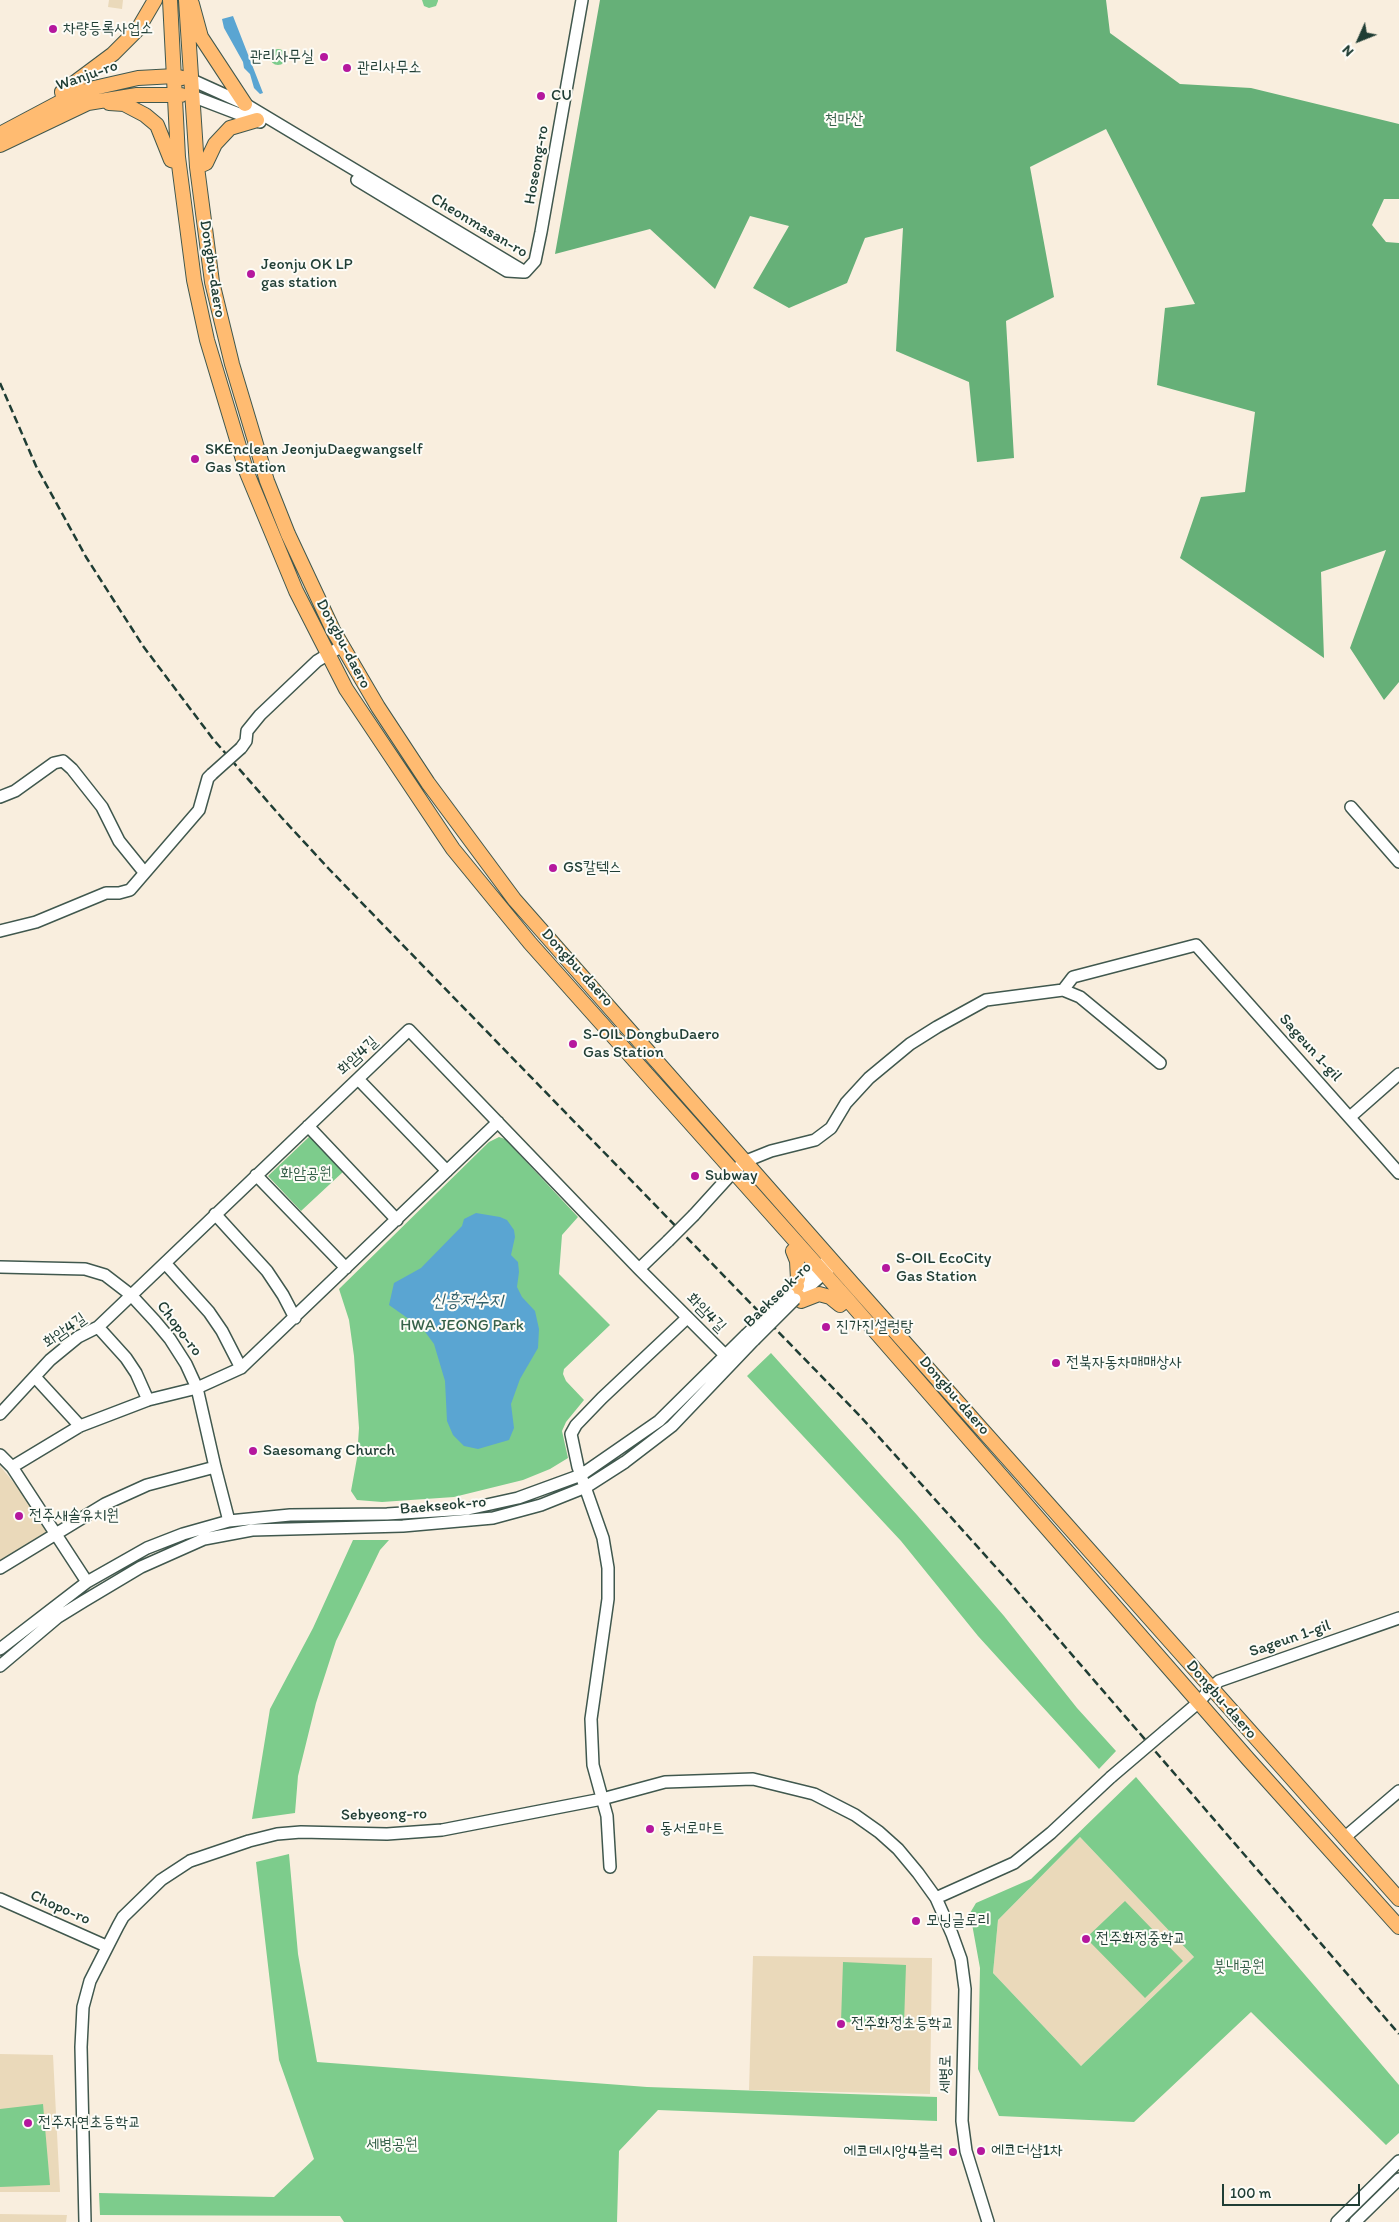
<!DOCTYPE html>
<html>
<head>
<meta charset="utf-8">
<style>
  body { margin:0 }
  #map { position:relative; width:1399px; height:2222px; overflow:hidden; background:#f9eede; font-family:Itim,sans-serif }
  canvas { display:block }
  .north { position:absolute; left:1334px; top:15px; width:50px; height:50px; -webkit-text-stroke:4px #fdfcf7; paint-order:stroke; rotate:226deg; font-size:14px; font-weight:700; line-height:20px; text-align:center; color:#1f3d34 }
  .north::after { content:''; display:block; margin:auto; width:18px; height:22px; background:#1f3d34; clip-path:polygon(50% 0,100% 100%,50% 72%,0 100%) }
  .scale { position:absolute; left:1222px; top:2184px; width:138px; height:22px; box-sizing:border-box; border:2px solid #1f3d34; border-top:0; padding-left:6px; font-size:15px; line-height:18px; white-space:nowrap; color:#1f3d34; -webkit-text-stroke:4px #fdfcf7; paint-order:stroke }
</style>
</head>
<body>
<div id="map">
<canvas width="1399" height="2222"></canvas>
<div class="north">N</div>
<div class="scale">100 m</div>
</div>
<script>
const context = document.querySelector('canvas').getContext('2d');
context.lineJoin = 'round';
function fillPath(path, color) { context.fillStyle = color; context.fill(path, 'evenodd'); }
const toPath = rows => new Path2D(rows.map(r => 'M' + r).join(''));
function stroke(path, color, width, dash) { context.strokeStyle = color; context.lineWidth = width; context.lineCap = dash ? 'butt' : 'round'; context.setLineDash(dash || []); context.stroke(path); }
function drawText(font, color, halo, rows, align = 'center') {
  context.font = font + ' Itim,"Poor Story",sans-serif'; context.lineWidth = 4; context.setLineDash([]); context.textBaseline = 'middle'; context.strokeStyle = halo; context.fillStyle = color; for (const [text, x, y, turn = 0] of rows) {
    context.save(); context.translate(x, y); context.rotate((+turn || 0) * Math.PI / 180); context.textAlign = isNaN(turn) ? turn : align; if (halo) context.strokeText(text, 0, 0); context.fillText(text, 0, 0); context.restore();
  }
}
fillPath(toPath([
  [109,0,123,0,122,9,108,7],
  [0,1466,29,1501,47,1532,0,1565],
  [1080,1837,1194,1957,1081,2066,993,1973,998,1920],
  [753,1956,932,1958,930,2094,749,2090],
  [0,2054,53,2055,60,2192,0,2192],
  [0,2214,67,2215,66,2222,0,2222]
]), '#ead9ba');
fillPath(toPath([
  [422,0,438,0,438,1,436,6,429,8,424,6],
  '270 57a8 8 0 1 1 16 0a8 8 0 1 1-16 0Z',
  [310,1136,344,1171,301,1211,268,1176],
  [499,1137,505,1139,578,1217,562,1235,559,1274,610,1325,564,1369,563,1374,566,1381,584,1400,566,1422,562,1431,568,1458,550,1469,523,1480,454,1497,382,1502,357,1500,351,1491,357,1458,359,1428,354,1356,349,1320,339,1289,489,1142],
  [771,1353,917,1515,1004,1616,1077,1708,1116,1751,1099,1769,978,1636,901,1541,747,1376],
  [353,1540,389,1540,380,1550,336,1641,316,1703,298,1776,295,1813,252,1819,270,1709,313,1628],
  [1136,1777,1399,2085,1399,2133,1386,2145,1251,2012,1134,2122,999,2116,978,2069,980,1968,970,1913,976,1903,1031,1879],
  [1080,1837,1194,1957,1081,2066,993,1973,998,1920],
  [289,1854,298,1954,317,2062,647,2087,937,2097,937,2121,658,2110,619,2151,617,2222,344,2222,340,2216,100,2215,99,2193,274,2197,314,2159,279,2060,256,1862],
  [1125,1901,1183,1961,1145,1998,1086,1938],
  [843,1962,906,1965,904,2024,841,2022],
  [43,2104,50,2185,0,2187,0,2109]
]), '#7dcc8c');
fillPath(toPath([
  [600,0,1106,0,1110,33,1180,84,1251,88,1399,124,1399,199,1384,199,1372,225,1386,242,1399,243,1399,682,1384,700,1350,648,1386,550,1321,572,1324,658,1180,558,1201,497,1245,492,1255,412,1157,385,1165,308,1195,304,1106,129,1030,167,1054,297,1006,321,1014,458,977,462,969,382,896,351,903,228,865,238,847,283,789,308,753,288,789,226,750,216,715,289,650,229,555,254]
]), '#66b078');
fillPath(toPath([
  [233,16,263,93,260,94,254,88,250,74,244,68,243,62,224,28,222,19],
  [476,1213,500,1217,507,1220,514,1230,515,1237,511,1255,518,1262,519,1272,517,1287,522,1297,535,1311,539,1329,538,1348,520,1379,511,1404,514,1428,509,1440,478,1449,464,1446,453,1435,447,1421,445,1381,434,1344,423,1329,389,1305,394,1283,421,1268,462,1226,464,1219]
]), '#5aa5d2');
const minor = toPath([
  [192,80,245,104,525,272],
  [192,96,260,122],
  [357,180,507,271,523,272],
  [525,272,535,261,541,232,582,0],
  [241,748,246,741,247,731,260,715,317,661,342,646],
  [0,797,15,791,54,763,63,761,72,769,102,807,119,841,144,872],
  [1351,807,1399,862],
  [0,931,36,922,106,893,119,893,130,890,199,810,208,778,212,774],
  [1063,990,1073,977,1196,945,1399,1173],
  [358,1079,447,1171],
  [1350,1117,1399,1074],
  [308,1126,397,1220],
  [256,1175,346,1268],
  [215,1214,267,1271,283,1295,295,1318],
  [694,1215,734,1171,746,1161,771,1151,815,1140,831,1128,846,1103,869,1078,910,1044,937,1027,986,1000,1063,990,1080,997,1160,1063],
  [165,1263,209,1312,222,1331,241,1368],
  [0,1267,85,1269,105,1275,131,1295,155,1321,170,1339,186,1364,197,1388,215,1467,229,1521],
  [639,1269,668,1241],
  [793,1289,830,1258],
  [795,1299,829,1269],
  [98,1327,126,1358,136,1373,148,1400],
  [35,1377,80,1426],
  [0,1414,50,1360,78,1337,98,1327,409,1030,639,1269,725,1355],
  [0,1455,12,1467,87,1582],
  [12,1467,80,1426,148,1400,197,1388,241,1368,498,1122],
  [0,1568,105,1504,147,1485,215,1467],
  [0,1649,87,1582,147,1548,183,1534,229,1521,290,1515,387,1514,468,1509,518,1498,581,1475,659,1421,746,1335],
  [0,1666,58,1617,84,1601,141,1567,204,1539,252,1530,403,1526,493,1518,541,1505,586,1487,625,1462,672,1426,754,1340],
  [1165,1731,1199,1702,1211,1688,1219,1681,1399,1618],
  [1344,1838,1399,1791],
  [610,1867,607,1816,593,1765,591,1719,608,1599,608,1568,603,1538,578,1467,571,1434,576,1425,602,1398,687,1318],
  [936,1898,1014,1863,1051,1833,1111,1777],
  [0,1899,106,1946],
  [85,2222,81,2047,83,2007,90,1981,118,1926,123,1917,161,1880,190,1861,249,1841,277,1834,301,1832,387,1834,442,1830,602,1799,665,1782,753,1779,814,1794,855,1815,879,1832,898,1849,918,1873,936,1898,952,1934,961,1959,965,1989,962,2121,966,2151,988,2222],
  [1337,2222,1399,2161],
  [1355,2222,1399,2179]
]);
const major = toPath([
  [170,0,178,157,194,280,207,340,247,473,296,591,346,689,453,849,530,943,847,1299,1249,1760,1399,1927],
  [186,0,197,167,212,282,232,364,267,481,288,534,333,630,378,707,428,783,514,899,852,1283,1399,1899],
  [192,4,201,37,245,104],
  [64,100,62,92,113,54,138,29,155,0],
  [109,103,124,104,145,115,157,125,171,160,178,162],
  [0,134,64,100,94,88,138,78,175,76,182,78],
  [0,145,88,103,137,95,181,95],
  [197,167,206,163,215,144,230,128,257,120],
  [797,1286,795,1283,798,1279,797,1261,793,1251,799,1246],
  [798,1296,801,1301,819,1294,830,1297,840,1305,847,1299]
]);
stroke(minor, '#40584e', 14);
stroke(major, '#40584e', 16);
stroke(minor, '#fff', 11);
stroke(major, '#ffbb71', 14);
stroke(toPath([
  [0,383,36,466,86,557,143,646,213,739,282,818,329,869,860,1416,1011,1584,1399,2034]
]), '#1f3d34', 2.5, [8, 4]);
const minorBridge = toPath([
  [212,774,241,748],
  [668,1241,694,1215],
  [746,1335,789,1294],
  [754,1340,795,1299],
  [1111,1777,1165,1731]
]);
stroke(minorBridge, '#40584e', 14, []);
stroke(minorBridge, '#fff', 11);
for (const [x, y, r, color] of [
  [53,29,5,"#b5179e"],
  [324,57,5,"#b5179e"],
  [347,68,5,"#b5179e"],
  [541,96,5,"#b5179e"],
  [251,274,5,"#b5179e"],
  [195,459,5,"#b5179e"],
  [553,868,5,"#b5179e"],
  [573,1044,5,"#b5179e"],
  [695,1176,5,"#b5179e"],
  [886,1268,5,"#b5179e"],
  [826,1327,5,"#b5179e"],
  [1056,1363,5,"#b5179e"],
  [253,1451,5,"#b5179e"],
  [19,1516,5,"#b5179e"],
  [650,1829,5,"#b5179e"],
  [916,1921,5,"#b5179e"],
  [1086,1939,5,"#b5179e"],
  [841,2024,5,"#b5179e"],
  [28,2123,5,"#b5179e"],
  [981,2151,5,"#b5179e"],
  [953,2152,5,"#b5179e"]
]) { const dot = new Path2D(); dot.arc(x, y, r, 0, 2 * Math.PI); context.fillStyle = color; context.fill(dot); stroke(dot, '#fdfcf7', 2); }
drawText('16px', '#1f3d34', '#fdfcf7', [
  ["차량등록사업소",63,29],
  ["관리사무실",314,57,"right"],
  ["관리사무소",357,68],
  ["CU",551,96],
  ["Jeonju OK LP",261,265],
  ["gas station",261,283],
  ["SKEnclean JeonjuDaegwangself",205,450],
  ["Gas Station",205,468],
  ["GS칼텍스",563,868],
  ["S-OIL DongbuDaero",583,1035],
  ["Gas Station",583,1053],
  ["Subway",705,1176],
  ["S-OIL EcoCity",896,1259],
  ["Gas Station",896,1277],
  ["진가진설렁탕",836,1327],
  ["전북자동차매매상사",1066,1363],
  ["Saesomang Church",263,1451],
  ["전주새솔유치원",29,1516],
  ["동서로마트",660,1829],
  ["모닝글로리",926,1921],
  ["전주화정중학교",1096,1939],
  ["전주화정초등학교",851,2024],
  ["전주자연초등학교",38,2123],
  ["에코더샵1차",991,2151],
  ["에코데시앙4블럭",943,2152,"right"]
], 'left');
drawText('16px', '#1f3d34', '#fdfcf7', [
  ["Wanju-ro",87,76,-19],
  ["Hoseong-ro",537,165,-80],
  ["Cheonmasan-ro",479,226,31],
  ["Dongbu-daero",212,269,81],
  ["Dongbu-daero",343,644,62],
  ["Dongbu-daero",577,968,48],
  ["Sageun 1-gil",1310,1048,48],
  ["화암4길",358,1056,-43],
  ["Baekseok-ro",778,1295,-44],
  ["화암4길",706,1313,45],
  ["Chopo-ro",179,1329,53],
  ["화암4길",65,1331,-35],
  ["Dongbu-daero",954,1396,49],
  ["Baekseok-ro",443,1506,-5],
  ["Sageun 1-gil",1290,1639,-19],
  ["Dongbu-daero",1221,1700,49],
  ["Sebyeong-ro",384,1815,-1],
  ["Chopo-ro",60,1908,24],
  ["세병로",946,2074,-89]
]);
drawText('16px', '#36614a', '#fdfcf7', [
  ["천마산",844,120],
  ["화암공원",306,1174],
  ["HWA JEONG Park",462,1326],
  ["붓내공원",1239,1967],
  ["세병공원",392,2145]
]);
drawText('italic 18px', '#34616b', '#fdfcf7', [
  ["신흥저수지",467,1301]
]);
</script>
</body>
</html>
